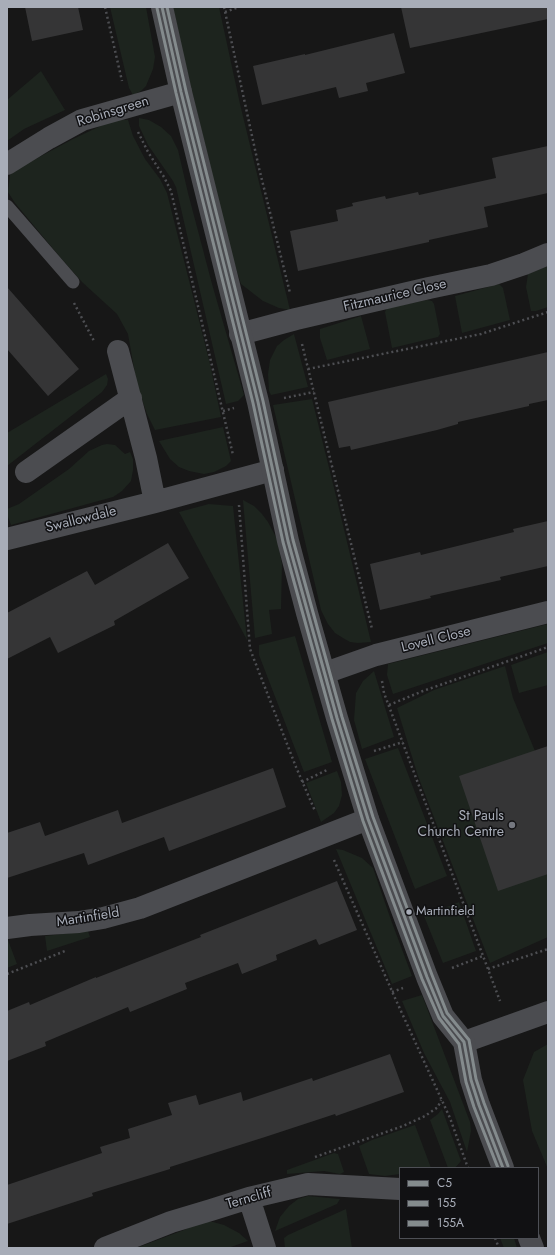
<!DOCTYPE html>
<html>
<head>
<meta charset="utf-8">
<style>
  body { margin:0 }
  #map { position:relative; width:555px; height:1255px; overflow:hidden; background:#171717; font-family:Jost,sans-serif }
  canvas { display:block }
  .frame { position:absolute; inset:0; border:8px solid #a8adb8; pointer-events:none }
  .legend { position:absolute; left:399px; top:1167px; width:140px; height:72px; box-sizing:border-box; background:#111113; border:1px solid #4d4f55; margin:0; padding:5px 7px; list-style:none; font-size:12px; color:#a8adb8 }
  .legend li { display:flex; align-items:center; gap:8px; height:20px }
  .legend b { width:20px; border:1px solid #4d4f55 }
</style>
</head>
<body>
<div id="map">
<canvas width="555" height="1255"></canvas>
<div class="frame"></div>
<ul class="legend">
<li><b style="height:5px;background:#848b8d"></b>C5</li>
<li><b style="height:5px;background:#848b8d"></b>155</li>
<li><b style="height:5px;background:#848b8d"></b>155A</li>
</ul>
</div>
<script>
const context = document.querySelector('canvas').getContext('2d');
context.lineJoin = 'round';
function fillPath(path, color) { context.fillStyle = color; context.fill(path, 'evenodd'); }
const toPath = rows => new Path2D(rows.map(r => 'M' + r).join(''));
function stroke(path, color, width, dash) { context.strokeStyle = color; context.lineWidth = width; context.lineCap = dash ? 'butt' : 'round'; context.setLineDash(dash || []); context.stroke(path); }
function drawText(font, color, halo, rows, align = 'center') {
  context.font = font + ' Jost,sans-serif'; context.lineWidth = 3; context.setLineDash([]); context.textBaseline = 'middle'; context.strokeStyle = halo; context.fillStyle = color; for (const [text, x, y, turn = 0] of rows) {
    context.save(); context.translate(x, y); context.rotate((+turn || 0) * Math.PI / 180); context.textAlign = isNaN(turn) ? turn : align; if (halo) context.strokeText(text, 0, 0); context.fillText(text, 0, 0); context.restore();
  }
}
fillPath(toPath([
  [110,7,146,7,155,57,153,69,146,86,141,91,133,95,129,88],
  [173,7,219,7,240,104,290,310,279,308,263,301,241,284,232,256,183,54],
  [41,71,65,110,24,129,7,141,7,100],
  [139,118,149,120,161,127,171,136,178,150,188,193,212,284,242,388,244,395,238,401,226,404,176,187,173,181,148,145,139,126],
  [116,120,128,120,133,136,145,159,160,179,167,193,210,364,221,417,155,430,147,414,137,385,128,334,117,314,82,282,60,257,15,203,8,192,10,175,13,171,73,139,109,122],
  [548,266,548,307,536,311,531,311,526,287,528,274],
  [499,284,503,288,510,320,462,333,455,296],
  [427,300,432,301,434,304,440,334,438,337,392,348,385,312,387,308],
  [361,316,370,349,327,360,320,338,320,329],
  [294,334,308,387,271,395,269,391,268,374,270,360,277,346,284,340],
  [106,374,108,379,107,385,102,392,7,466,7,433],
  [312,399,336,496,371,642,358,643,350,642,343,638,335,633,328,624,321,610,273,405],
  [223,427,231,461,226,466,214,472,204,474,189,471,179,467,170,459,159,441],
  [107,444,115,445,125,454,130,452,133,459,133,470,131,481,122,491,113,497,11,525,7,514,7,509,19,504,69,469,89,451,102,445],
  [243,500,254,506,262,514,268,522,277,539,282,564,281,609,269,610,272,634,255,638],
  [209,504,233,506,247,640,179,512],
  [548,624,548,643,393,694,387,675,388,664],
  [295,636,332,762,304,772,259,655,259,645],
  [548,652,548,685,519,693,511,665],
  [505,666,513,698,535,751,548,874,548,937,490,963,418,776,397,708,434,690],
  [374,671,394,737,362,749,354,720,356,693,363,681],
  [398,748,447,876,415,889,365,759],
  [337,771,341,782,342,795,339,806,334,813,321,822,306,783],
  [336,849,343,850,362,858,373,868,391,920,412,976,392,984],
  [459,902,476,951,443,963,424,916],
  [88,931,90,937,47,951,45,936],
  [8,940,17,964,7,968,7,941],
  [422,995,470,1122,471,1131,467,1152,450,1102,424,1053,402,1001],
  [548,1044,548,1169,532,1131,523,1080,534,1052],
  [442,1109,461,1161,455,1168,448,1168,430,1120,438,1114],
  [415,1125,431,1168,400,1168,400,1174,385,1176,369,1174,359,1146,372,1140],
  [334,1153,338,1154,344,1172,340,1174,324,1171,287,1174,287,1170],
  [308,1196,340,1199,337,1204,275,1231,280,1217,289,1206,298,1199],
  [346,1209,352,1248,285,1248,284,1238,288,1235],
  [202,1221,213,1222,224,1225,239,1233,248,1241,228,1248,136,1248,184,1230],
  [500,1238,514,1238,517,1248,504,1248]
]), '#1d241e');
fillPath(toPath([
  [25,7,78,7,83,30,32,41],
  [401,7,548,7,548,19,410,48],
  [394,33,405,73,366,83,368,91,339,98,336,87,262,105,253,66,305,54,305,55],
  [548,146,548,193,484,207,488,227,429,240,429,242,298,271,290,231,338,221,336,210,353,206,352,203,385,196,386,199,418,192,419,195,496,178,492,158],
  [7,287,79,369,48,396,7,349],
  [548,352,548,400,529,404,529,406,458,422,458,424,437,430,351,450,350,446,339,448,328,402],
  [548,521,548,566,500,577,501,580,430,596,431,598,380,610,370,564,420,552,421,555,514,532,513,529],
  [168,543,189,578,114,621,115,625,58,653,50,637,7,659,7,613,87,571,95,585],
  [548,746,548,874,498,891,459,776],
  [273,768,286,807,169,851,164,837,88,865,84,853,7,878,7,833,40,822,45,836,118,810,122,823],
  [337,881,357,930,319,945,316,939,276,955,277,960,242,974,238,963,185,983,187,989,130,1012,128,1007,45,1042,46,1046,7,1061,7,1011,29,1002,30,1005,96,977,96,978,201,937,200,935],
  [390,1054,404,1092,336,1116,335,1114,265,1137,170,1167,170,1169,92,1193,93,1196,7,1224,7,1185,102,1153,100,1147,130,1138,128,1129,172,1115,168,1103,196,1095,199,1105,241,1092,243,1101,312,1078,313,1081]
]), '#353536');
stroke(toPath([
  [105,7,122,81],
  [224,7,259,168,290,293],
  [225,12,239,7],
  [138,132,148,152,164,177,171,191,233,455],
  [74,303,94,341],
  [302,344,372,629],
  [308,369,481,334,548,312],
  [284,398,314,392],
  [223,411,234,408],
  [239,505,250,649,296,767,315,811],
  [382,681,384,693,500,1001],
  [389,705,423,691,548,647],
  [374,751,403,742],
  [302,782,327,770],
  [334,860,395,998,450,1118,468,1168],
  [452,968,483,956],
  [488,969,548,949],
  [7,974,65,951],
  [392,992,403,988],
  [315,1157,403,1126,425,1116,438,1107,441,1100],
  [495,1238,499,1248]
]), '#4d4e52', 2.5, [2, 3]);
stroke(toPath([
  [7,206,73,282]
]), '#4b4c50', 13);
stroke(toPath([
  [7,164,49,138,82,120,181,92],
  [240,334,296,319,429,288,491,275,524,264,548,254],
  [118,351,146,458,155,502],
  [26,472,131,398],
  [7,539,155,502,273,470],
  [325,673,376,655,548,612],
  [7,928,30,925,79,922,103,918,140,908,368,819],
  [464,1042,548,1012],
  [249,1198,265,1248],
  [105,1248,171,1222,211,1210,249,1198,308,1184,400,1189]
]), '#4b4c50', 22);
stroke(toPath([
  [162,7,181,92,258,402,288,541,307,613,337,718,368,819,427,977,443,1016,464,1042,471,1080,479,1105,503,1168],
  [529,1238,533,1248]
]), '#4b4c50', 22);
stroke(toPath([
  [162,7,181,92,258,402,288,541,337,718,368,819,427,977,443,1016,464,1042,471,1080,479,1105,503,1168]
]), '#848b8d', 3);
stroke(toPath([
  [157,8,176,93,253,403,283,542,332,719,363,821,422,979,439,1018,459,1044,466,1082,474,1107,498,1168]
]), '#848b8d', 3);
stroke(toPath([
  [167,7,186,91,263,401,293,540,342,717,373,817,432,975,447,1013,469,1040,476,1079,484,1103,508,1166]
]), '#848b8d', 3);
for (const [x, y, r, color] of [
  [512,825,4,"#757880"],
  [409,912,3.5,"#a8adb8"]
]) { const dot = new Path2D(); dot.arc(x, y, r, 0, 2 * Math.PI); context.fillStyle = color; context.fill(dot); stroke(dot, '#111113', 1.5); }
drawText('13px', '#a8adb8', '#111113', [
  ["Martinfield",416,912]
], 'left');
drawText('14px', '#a8adb8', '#111113', [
  ["Robinsgreen",113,112,-17],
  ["Fitzmaurice Close",395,296,-13],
  ["Swallowdale",81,520,-14],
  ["Lovell Close",436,640,-14],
  ["Martinfield",88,918,-9],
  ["Terncliff",249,1199,-16]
]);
drawText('14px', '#a8adb8', '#111113', [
  ["St Pauls",504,817],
  ["Church Centre",504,833]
], 'right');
</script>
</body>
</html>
